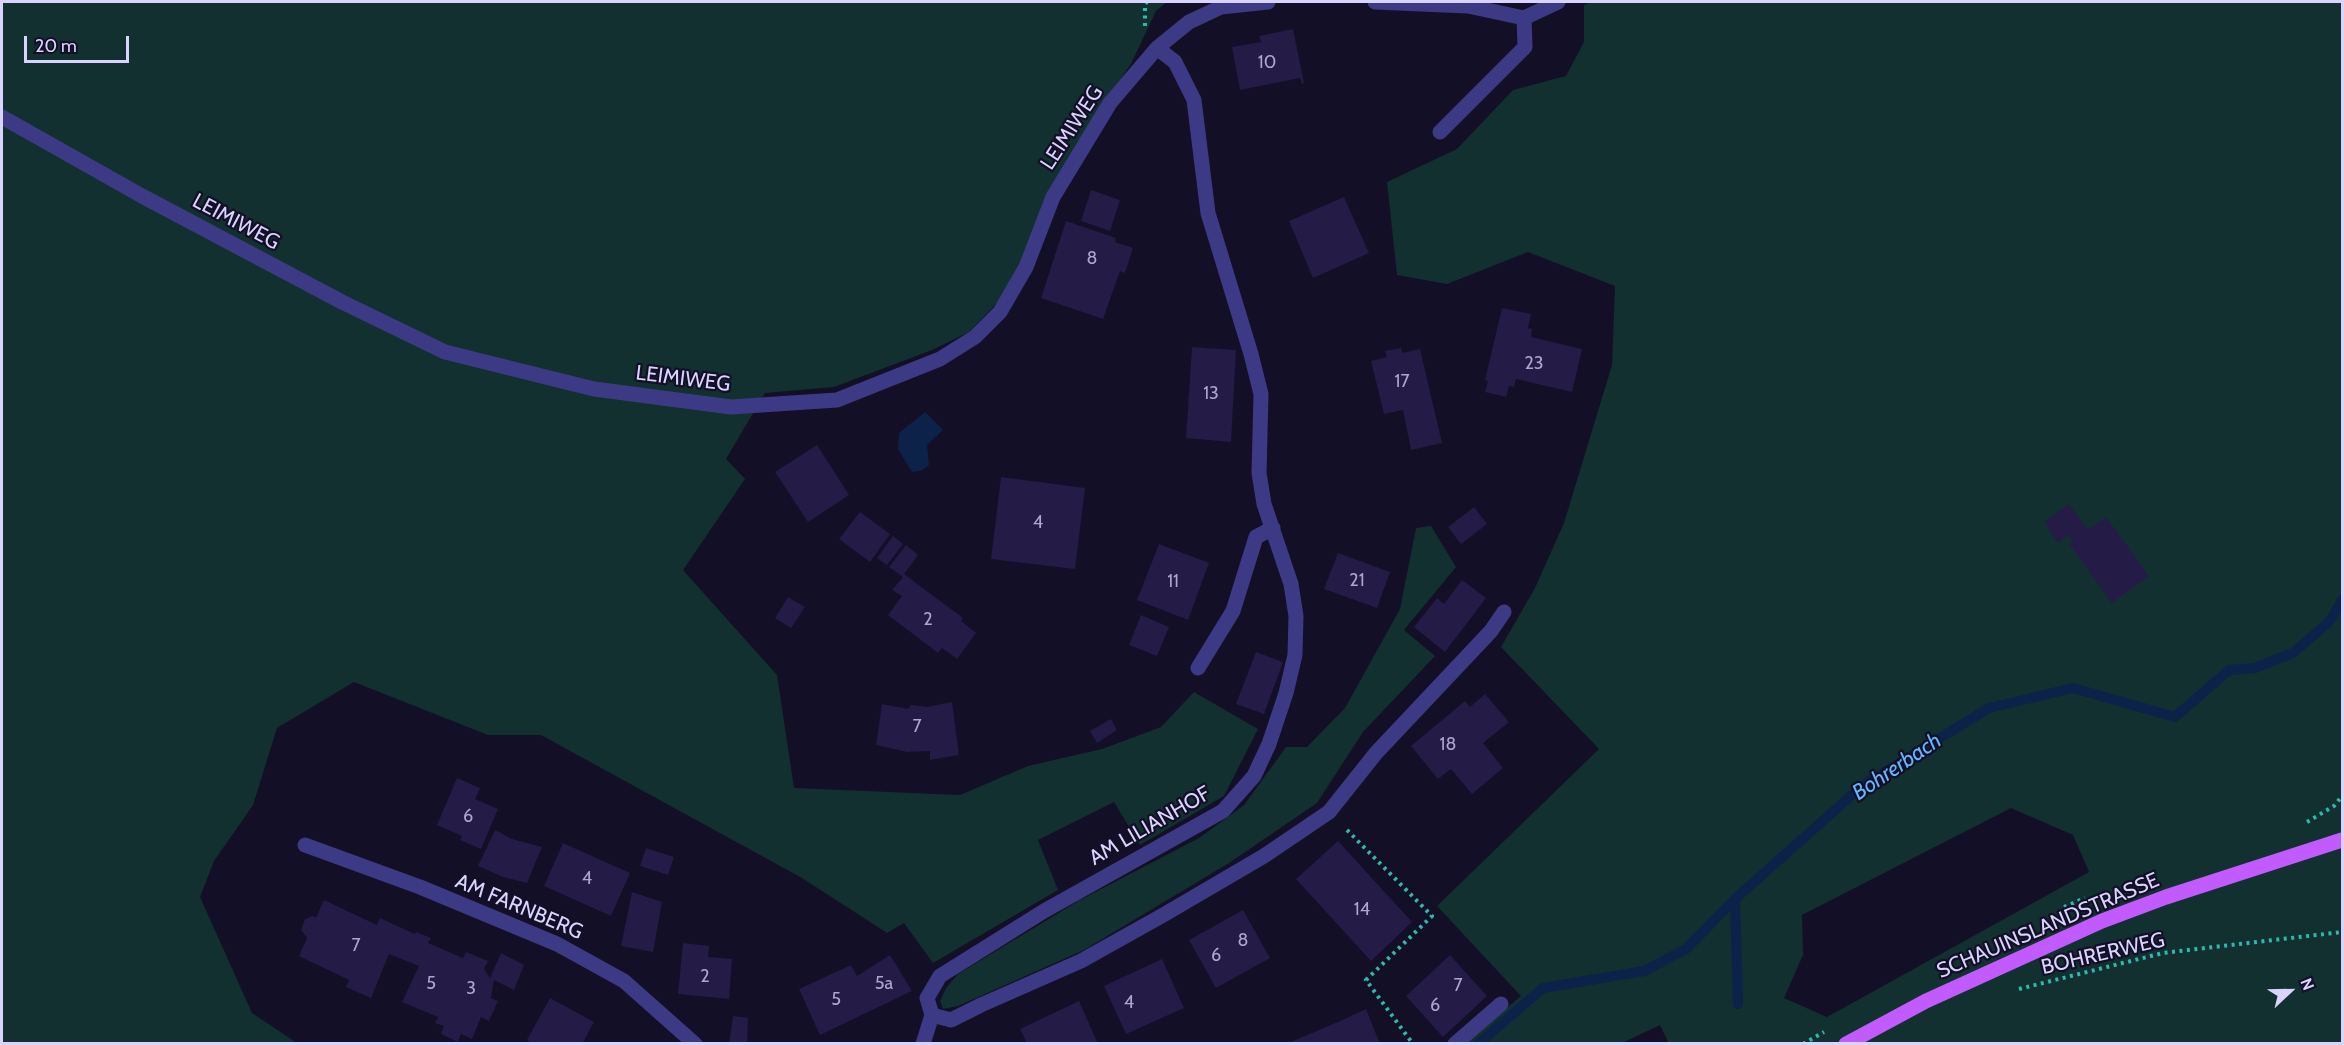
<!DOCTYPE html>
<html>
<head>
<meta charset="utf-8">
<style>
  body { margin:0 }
  #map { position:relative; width:2344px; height:1045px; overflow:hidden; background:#130f26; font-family:Cabin,sans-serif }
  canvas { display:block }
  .frame { position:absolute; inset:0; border:3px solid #d9d4ff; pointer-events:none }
  .north { position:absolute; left:2260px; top:961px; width:60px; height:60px; -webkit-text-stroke:4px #130f26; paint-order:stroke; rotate:68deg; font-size:16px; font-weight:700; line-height:24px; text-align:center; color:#d9d4ff }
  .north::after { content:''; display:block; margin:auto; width:21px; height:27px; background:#d9d4ff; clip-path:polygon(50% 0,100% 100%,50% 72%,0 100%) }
  .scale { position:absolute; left:24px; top:36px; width:105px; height:27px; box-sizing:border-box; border:3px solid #d9d4ff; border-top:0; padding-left:8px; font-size:18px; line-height:21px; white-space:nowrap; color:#d9d4ff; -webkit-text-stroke:4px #130f26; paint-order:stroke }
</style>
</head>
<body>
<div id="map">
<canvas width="2344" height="1045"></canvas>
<div class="frame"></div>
<div class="north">N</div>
<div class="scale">20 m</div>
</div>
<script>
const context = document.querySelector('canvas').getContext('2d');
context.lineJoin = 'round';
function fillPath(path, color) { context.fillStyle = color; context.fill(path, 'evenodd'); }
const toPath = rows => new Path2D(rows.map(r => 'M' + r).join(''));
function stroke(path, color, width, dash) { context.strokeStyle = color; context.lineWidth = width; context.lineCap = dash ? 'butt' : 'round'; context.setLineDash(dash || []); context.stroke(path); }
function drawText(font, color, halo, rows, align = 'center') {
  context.font = font + ' Cabin,sans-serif'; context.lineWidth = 4.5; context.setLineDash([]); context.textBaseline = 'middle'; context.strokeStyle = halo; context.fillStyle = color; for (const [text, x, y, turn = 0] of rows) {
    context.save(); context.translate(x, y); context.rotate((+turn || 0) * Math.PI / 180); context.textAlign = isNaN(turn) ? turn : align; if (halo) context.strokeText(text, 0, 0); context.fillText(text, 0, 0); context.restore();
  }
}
fillPath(toPath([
  [2,2,1167,2,1156,11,1131,64,1109,96,1021,263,996,304,969,332,932,350,834,387,765,393,726,459,745,479,683,570,777,675,794,788,960,795,1028,766,1102,749,1161,727,1194,692,1258,729,1224,796,1140,845,1114,802,1038,840,1058,890,933,963,904,923,887,933,802,878,541,735,488,735,354,682,277,728,253,805,214,861,200,897,252,1013,297,1043,2,1044],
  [1592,2,2342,2,2342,1043,1669,1044,1660,1025,1622,1043,1465,1043,1521,996,1437,906,1599,749,1501,647,1535,588,1564,523,1612,365,1615,286,1528,252,1447,284,1397,275,1387,182,1457,149,1513,90,1566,76,1584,42,1584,5],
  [2011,808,2073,835,2089,872,1827,1017,1784,998,1803,955,1802,915],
  [1431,526,1456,567,1404,630,1435,656,1363,732,1317,803,1229,863,1084,950,958,1006,943,1009,940,1001,946,988,958,974,1080,900,1199,838,1244,805,1286,747,1307,747,1345,708,1400,609,1416,528]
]), '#12302f');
fillPath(toPath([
  [925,412,943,430,927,445,929,465,921,471,912,472,898,449,899,433]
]), '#0c2248');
stroke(toPath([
  [1735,899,1738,1004],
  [1478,1044,1543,988,1644,971,1686,949,1735,899,1862,786,1989,708,2073,688,2175,717,2229,670,2255,668,2293,653,2330,621,2342,600]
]), '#0c2248', 10);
fillPath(toPath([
  [1293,29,1304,83,1302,84,1300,78,1240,90,1232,47,1261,42,1259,36],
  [1091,190,1120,200,1110,231,1081,221],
  [1344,197,1369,253,1313,278,1289,221],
  [1066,221,1116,238,1115,242,1133,248,1125,273,1120,271,1103,319,1041,298],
  [1502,308,1531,314,1528,328,1532,329,1531,337,1582,349,1572,392,1516,379,1514,387,1509,386,1506,397,1485,392,1488,381,1485,380],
  [1192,347,1236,350,1231,442,1186,438],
  [1401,348,1402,353,1420,349,1442,443,1411,450,1403,410,1384,414,1371,361,1387,357,1385,351],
  [817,445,849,495,808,522,775,472],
  [1001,477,1085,488,1075,569,991,559],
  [2069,504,2088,530,2106,517,2149,576,2112,603,2069,544,2073,541,2068,535,2058,543,2044,522],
  [1474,507,1487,524,1461,544,1448,527],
  [860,512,890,534,870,562,839,539],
  [893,536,903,544,887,565,877,558],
  [1159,544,1209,563,1188,620,1137,600],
  [906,545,918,555,904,574,963,618,961,621,976,633,957,659,942,648,938,653,888,615,902,596,892,590,903,577,889,567],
  [1338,553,1390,572,1377,608,1324,589],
  [1462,580,1486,598,1445,652,1414,627,1437,598,1444,604],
  [788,597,805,607,791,628,775,618],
  [1141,615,1169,627,1157,656,1129,645],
  [1256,652,1283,662,1264,714,1236,704],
  [1485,694,1509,722,1483,743,1503,768,1472,794,1451,769,1438,779,1411,746,1465,701,1470,707],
  [952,702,959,755,930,760,930,751,907,752,876,745,882,704,908,709,911,705,926,707],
  [1111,719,1117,730,1097,743,1090,731],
  [457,778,480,788,475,799,498,809,481,849,460,840,462,836,437,825],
  [495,830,512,839,542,847,527,883,503,877,478,866],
  [1338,841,1412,922,1371,961,1296,879],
  [563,843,630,873,611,916,544,886],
  [646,848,674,857,668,875,640,866],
  [632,892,662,902,653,952,621,946],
  [324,900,377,925,380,918,415,934,416,932,431,938,428,943,463,958,466,952,488,961,484,969,490,978,501,953,524,965,514,990,494,980,491,998,498,1001,489,1021,481,1017,472,1039,461,1034,458,1042,441,1034,444,1026,435,1023,438,1017,402,1002,419,966,389,954,371,998,346,987,349,980,299,956,307,938,301,930,305,919,313,916,316,918],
  [1243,910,1270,958,1216,988,1189,940],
  [683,943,709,946,708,957,732,959,729,999,678,994],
  [890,955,912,991,820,1035,799,989,851,965,857,976],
  [1450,955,1487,996,1443,1037,1406,996],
  [1162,959,1184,1008,1126,1034,1104,986],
  [550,998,594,1022,582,1044,533,1044,527,1040],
  [1079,1001,1098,1044,1027,1044,1020,1029],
  [1366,1009,1380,1044,1286,1044,1338,1022],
  [733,1016,748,1018,747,1044,729,1044]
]), '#241b47');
stroke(toPath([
  [1145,26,1145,4,1147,2],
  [2307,822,2334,806,2342,796],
  [1347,830,1432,916,1366,980,1413,1044],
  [2064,907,2085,898],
  [2019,989,2163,953,2342,932],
  [1803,1044,1824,1032]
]), '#2fb8b0', 4, [3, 4.5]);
stroke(toPath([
  [1375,2,1468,6,1524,18,1558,2],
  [1157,48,1175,62,1194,100,1208,213,1251,354,1261,394,1259,473,1264,504,1291,584,1296,616,1295,655,1286,693,1269,744,1254,776,1223,811,1044,911,940,976,927,998,932,1015,951,1020,981,1005,1081,961,1165,914,1264,856,1329,812,1376,753,1491,631,1504,612],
  [2,117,142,196,342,302,445,352,594,389,731,407,837,400,940,359,975,337,1000,312,1026,267,1053,197,1110,103,1157,48,1189,22,1221,7,1268,2],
  [1440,132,1525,47,1524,18],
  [1198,668,1233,611,1256,537,1273,528],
  [305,845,420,887,557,944,624,981,695,1044],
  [923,1044,932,1015],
  [1455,1044,1501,1004]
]), '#3d3a85', 15);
stroke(toPath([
  [1846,1044,1926,1001,2102,921,2166,897,2342,840]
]), '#c25bff', 15);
drawText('18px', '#aca6d1', null, [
  ["10",1267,63],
  ["8",1092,259],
  ["23",1534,364],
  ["17",1402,382],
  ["13",1211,394],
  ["4",1038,523],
  ["21",1357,581],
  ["11",1173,582],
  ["2",928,620],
  ["7",917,727],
  ["18",1448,745],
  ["6",468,817],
  ["4",587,879],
  ["14",1362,910],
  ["8",1243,941],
  ["7",356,946],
  ["6",1216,956],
  ["2",705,977],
  ["5",431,984],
  ["5a",884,984],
  ["7",1458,986],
  ["3",471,989],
  ["5",836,1000],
  ["4",1129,1003],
  ["6",1435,1006]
]);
drawText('21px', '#d9d4ff', '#130f26', [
  ["LEIMIWEG",1072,128,-57],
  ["LEIMIWEG",236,222,28],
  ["LEIMIWEG",683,379,7],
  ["AM LILIANHOF",1150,826,-30],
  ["AM FARNBERG",519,907,23],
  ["SCHAUINSLANDSTRASSE",2048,926,-23],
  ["BOHRERWEG",2103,954,-13]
]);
drawText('italic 22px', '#62b6ff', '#130f26', [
  ["Bohrerbach",1897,767,-34]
]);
</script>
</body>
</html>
